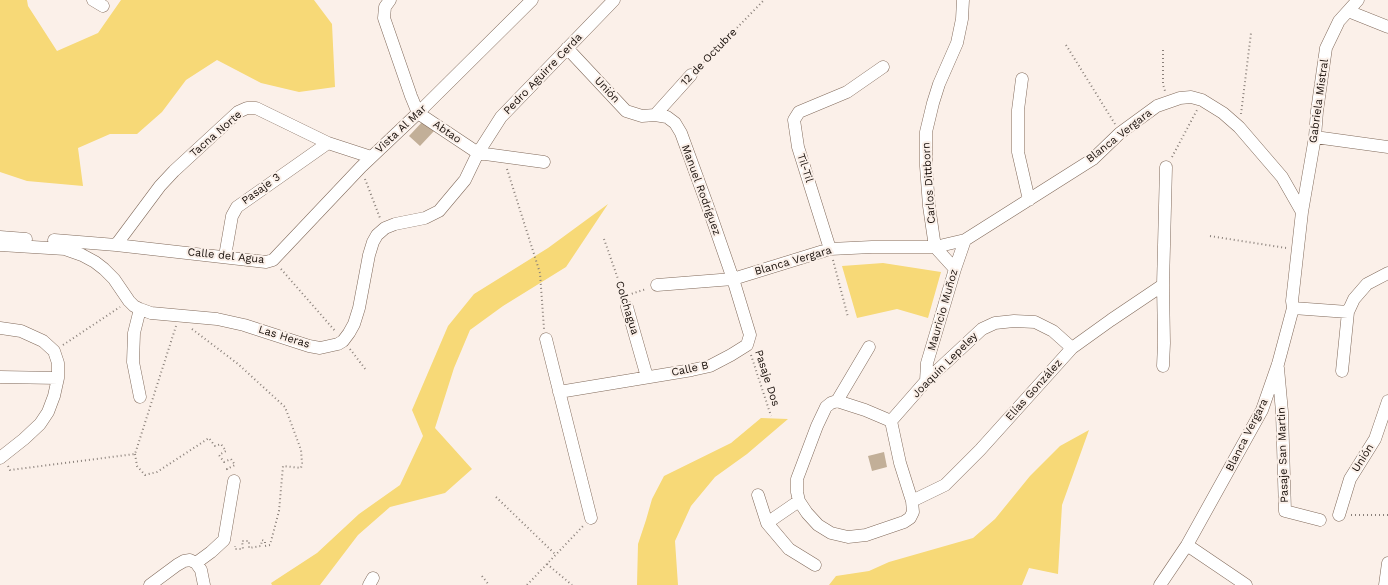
<!DOCTYPE html>
<html>
<head>
<meta charset="utf-8">
<style>
  body { margin:0 }
  canvas { display:block; background:#fbf0e9 }
</style>
</head>
<body>
<canvas width="1388" height="585"></canvas>
<script>
const context = document.querySelector('canvas').getContext('2d');
context.lineJoin = 'round';
function fillPath(path, color) { context.fillStyle = color; context.fill(path, 'evenodd'); }
const toPath = rows => new Path2D(rows.map(r => 'M' + r).join(''));
function stroke(path, color, width, dash) { context.strokeStyle = color; context.lineWidth = width; context.lineCap = dash ? 'butt' : 'round'; context.setLineDash(dash || []); context.stroke(path); }
function drawText(font, color, halo, rows, align = 'center') {
  context.font = font + ' "Work Sans",sans-serif'; context.lineWidth = 4; context.setLineDash([]); context.textBaseline = 'middle'; context.strokeStyle = halo; context.fillStyle = color; for (const [text, x, y, turn = 0] of rows) {
    context.save(); context.translate(x, y); context.rotate((+turn || 0) * Math.PI / 180); context.textAlign = isNaN(turn) ? turn : align; if (halo) context.strokeText(text, 0, 0); context.fillText(text, 0, 0); context.restore();
  }
}
fillPath(toPath([
  [0,0,27,0,28,6,57,51,98,33,121,0,314,0,332,24,335,87,299,92,261,83,217,60,186,80,162,112,137,134,110,134,78,148,83,186,27,181,0,172],
  [608,204,566,267,503,306,470,330,454,368,435,428,472,469,445,493,390,507,358,535,320,585,272,585,271,583,317,553,359,514,400,485,423,436,412,410,448,326,474,294,548,248],
  [883,263,941,272,928,318,897,309,857,318,842,266],
  [761,418,788,419,747,454,715,477,691,506,675,541,678,585,637,585,638,544,646,520,652,499,664,476,731,443],
  [1089,430,1062,505,1058,574,1029,568,1022,585,829,585,836,576,869,571,889,562,973,538,995,519,1030,476,1060,446]
]), '#f7d977');
fillPath(toPath([
  [424,120,435,130,420,146,409,136],
  [884,452,887,467,872,471,868,456]
]), '#c2af98');
const minor = toPath([
  [93,0,103,6],
  [390,0,385,7,384,18,411,96,418,113,478,153,544,162],
  [1348,11,1388,27],
  [1022,79,1018,110,1018,152,1029,200],
  [655,115,691,75],
  [1315,137,1388,147],
  [0,237,26,239],
  [54,240,116,245,266,262,273,260,361,167,418,113,532,0],
  [0,245,65,249,82,255,95,262,104,269,114,279,129,301,134,306,140,309,151,313,217,319,244,325,309,346,320,348,338,344,343,341,349,333,354,324,359,308,369,255,373,242,377,235,385,228,395,224,425,218,439,211,465,180,478,153,501,117,614,0],
  [116,245,160,186,174,171,238,112,247,108,256,108,328,143,371,157],
  [830,249,798,147,794,120,799,112,847,92,883,67],
  [225,256,232,216,237,207,328,143],
  [955,269,935,247,929,206,926,166,926,132,933,103,939,84,957,43,962,19,963,0],
  [657,285,733,279,830,249,872,247,935,247,965,240,1093,159,1120,133,1157,106,1180,98,1191,97,1202,100,1223,113,1239,127,1282,177,1302,212],
  [627,307,647,377],
  [1293,308,1348,312],
  [0,328,21,331,43,341,54,351,58,363,58,378,54,396,48,412,40,424,24,439,0,458],
  [546,339,591,518],
  [869,347,837,401,831,403,826,407,817,426,797,479,797,492,799,501,807,513,818,525,831,533,848,537,866,535,904,522,910,518,913,512,912,501,900,463,891,421],
  [1163,366,1164,343,1163,285,1166,167],
  [1278,368,1282,412,1285,511,1320,520],
  [1342,371,1348,312,1354,299,1367,284,1388,273],
  [0,377,58,378],
  [926,381,927,363,955,269,965,240],
  [559,392,692,370,710,366,731,355,747,345,750,335,733,279,708,207,681,133,675,123,667,117,655,115,642,116,626,111,567,48],
  [140,397,133,362,134,333,140,309],
  [837,401,865,410,891,421],
  [891,421,926,381,982,329,995,323,1014,321,1035,322,1053,331,1072,348],
  [758,495,767,523,789,549,815,565],
  [912,501,945,485,980,450,1072,348,1111,320,1163,285],
  [1339,515,1350,479,1375,439,1388,401],
  [767,523,799,501],
  [1187,545,1246,585],
  [196,563,211,552,224,540,234,481],
  [150,585,177,565,184,561,190,560,196,563,201,570,204,585],
  [369,585,373,578],
  [1160,585,1187,545,1262,410,1278,364,1293,308,1292,301,1302,212,1315,137,1317,111,1326,48,1339,21,1358,0],
  [1385,585,1388,563]
]);
stroke(minor, '#816a5b', 13);
stroke(toPath([
  [1066,45,1115,124],
  [1163,50,1163,84,1165,91],
  [698,68,764,0],
  [1241,114,1251,33],
  [1172,157,1197,110],
  [507,169,540,273,544,329],
  [365,179,380,218],
  [1210,236,1286,248],
  [604,239,624,296],
  [833,260,848,317],
  [281,269,336,332],
  [628,295,646,289],
  [192,329,238,364,285,407,301,450,302,463,301,468,283,466,279,511,270,545,265,546,265,541,262,540,261,546,249,548,249,541,242,541,243,549,235,549,235,546],
  [63,345,120,307],
  [350,349,366,370],
  [751,355,771,416],
  [135,454,137,466,145,475,157,472,209,438,215,446,221,444,226,451,219,455,224,462,231,459,235,465,227,469,229,471],
  [8,466,10,470,135,454,176,326],
  [496,497,556,555],
  [1351,515,1388,515],
  [547,564,572,585],
  [482,576,489,585],
  [527,585,584,525]
]), '#8a807a', 2, [1, 3]);
stroke(minor, '#fff', 12);
drawText('11px', '#170e09', '#fbf0e9', [
  ["12 de Octubre",709,57,-46],
  ["Pedro Aguirre Cerda",543,74,-46],
  ["Unión",607,90,47],
  ["Gabriela Mistral",1319,101,-82],
  ["Vista Al Mar",401,129,-43],
  ["Abtao",447,132,34],
  ["Tacna Norte",216,134,-41],
  ["Blanca Vergara",1119,136,-38],
  ["Til-Til",805,168,72],
  ["Carlos Dittborn",929,183,-94],
  ["Pasaje 3",261,189,-36],
  ["Manuel Rodríguez",701,190,70],
  ["Calle del Agua",226,256,6],
  ["Blanca Vergara",793,261,-16],
  ["Colchagua",627,308,73],
  ["Mauricio Muñoz",943,310,-74],
  ["Las Heras",284,337,17],
  ["Joaquín Lepeley",945,365,-45],
  ["Calle B",690,369,-12],
  ["Pasaje Dos",767,378,72],
  ["Elías González",1034,390,-48],
  ["Blanca Vergara",1247,435,-63],
  ["Pasaje San Martin",1283,455,-92],
  ["Unión",1363,458,-58]
]);
</script>
</body>
</html>
